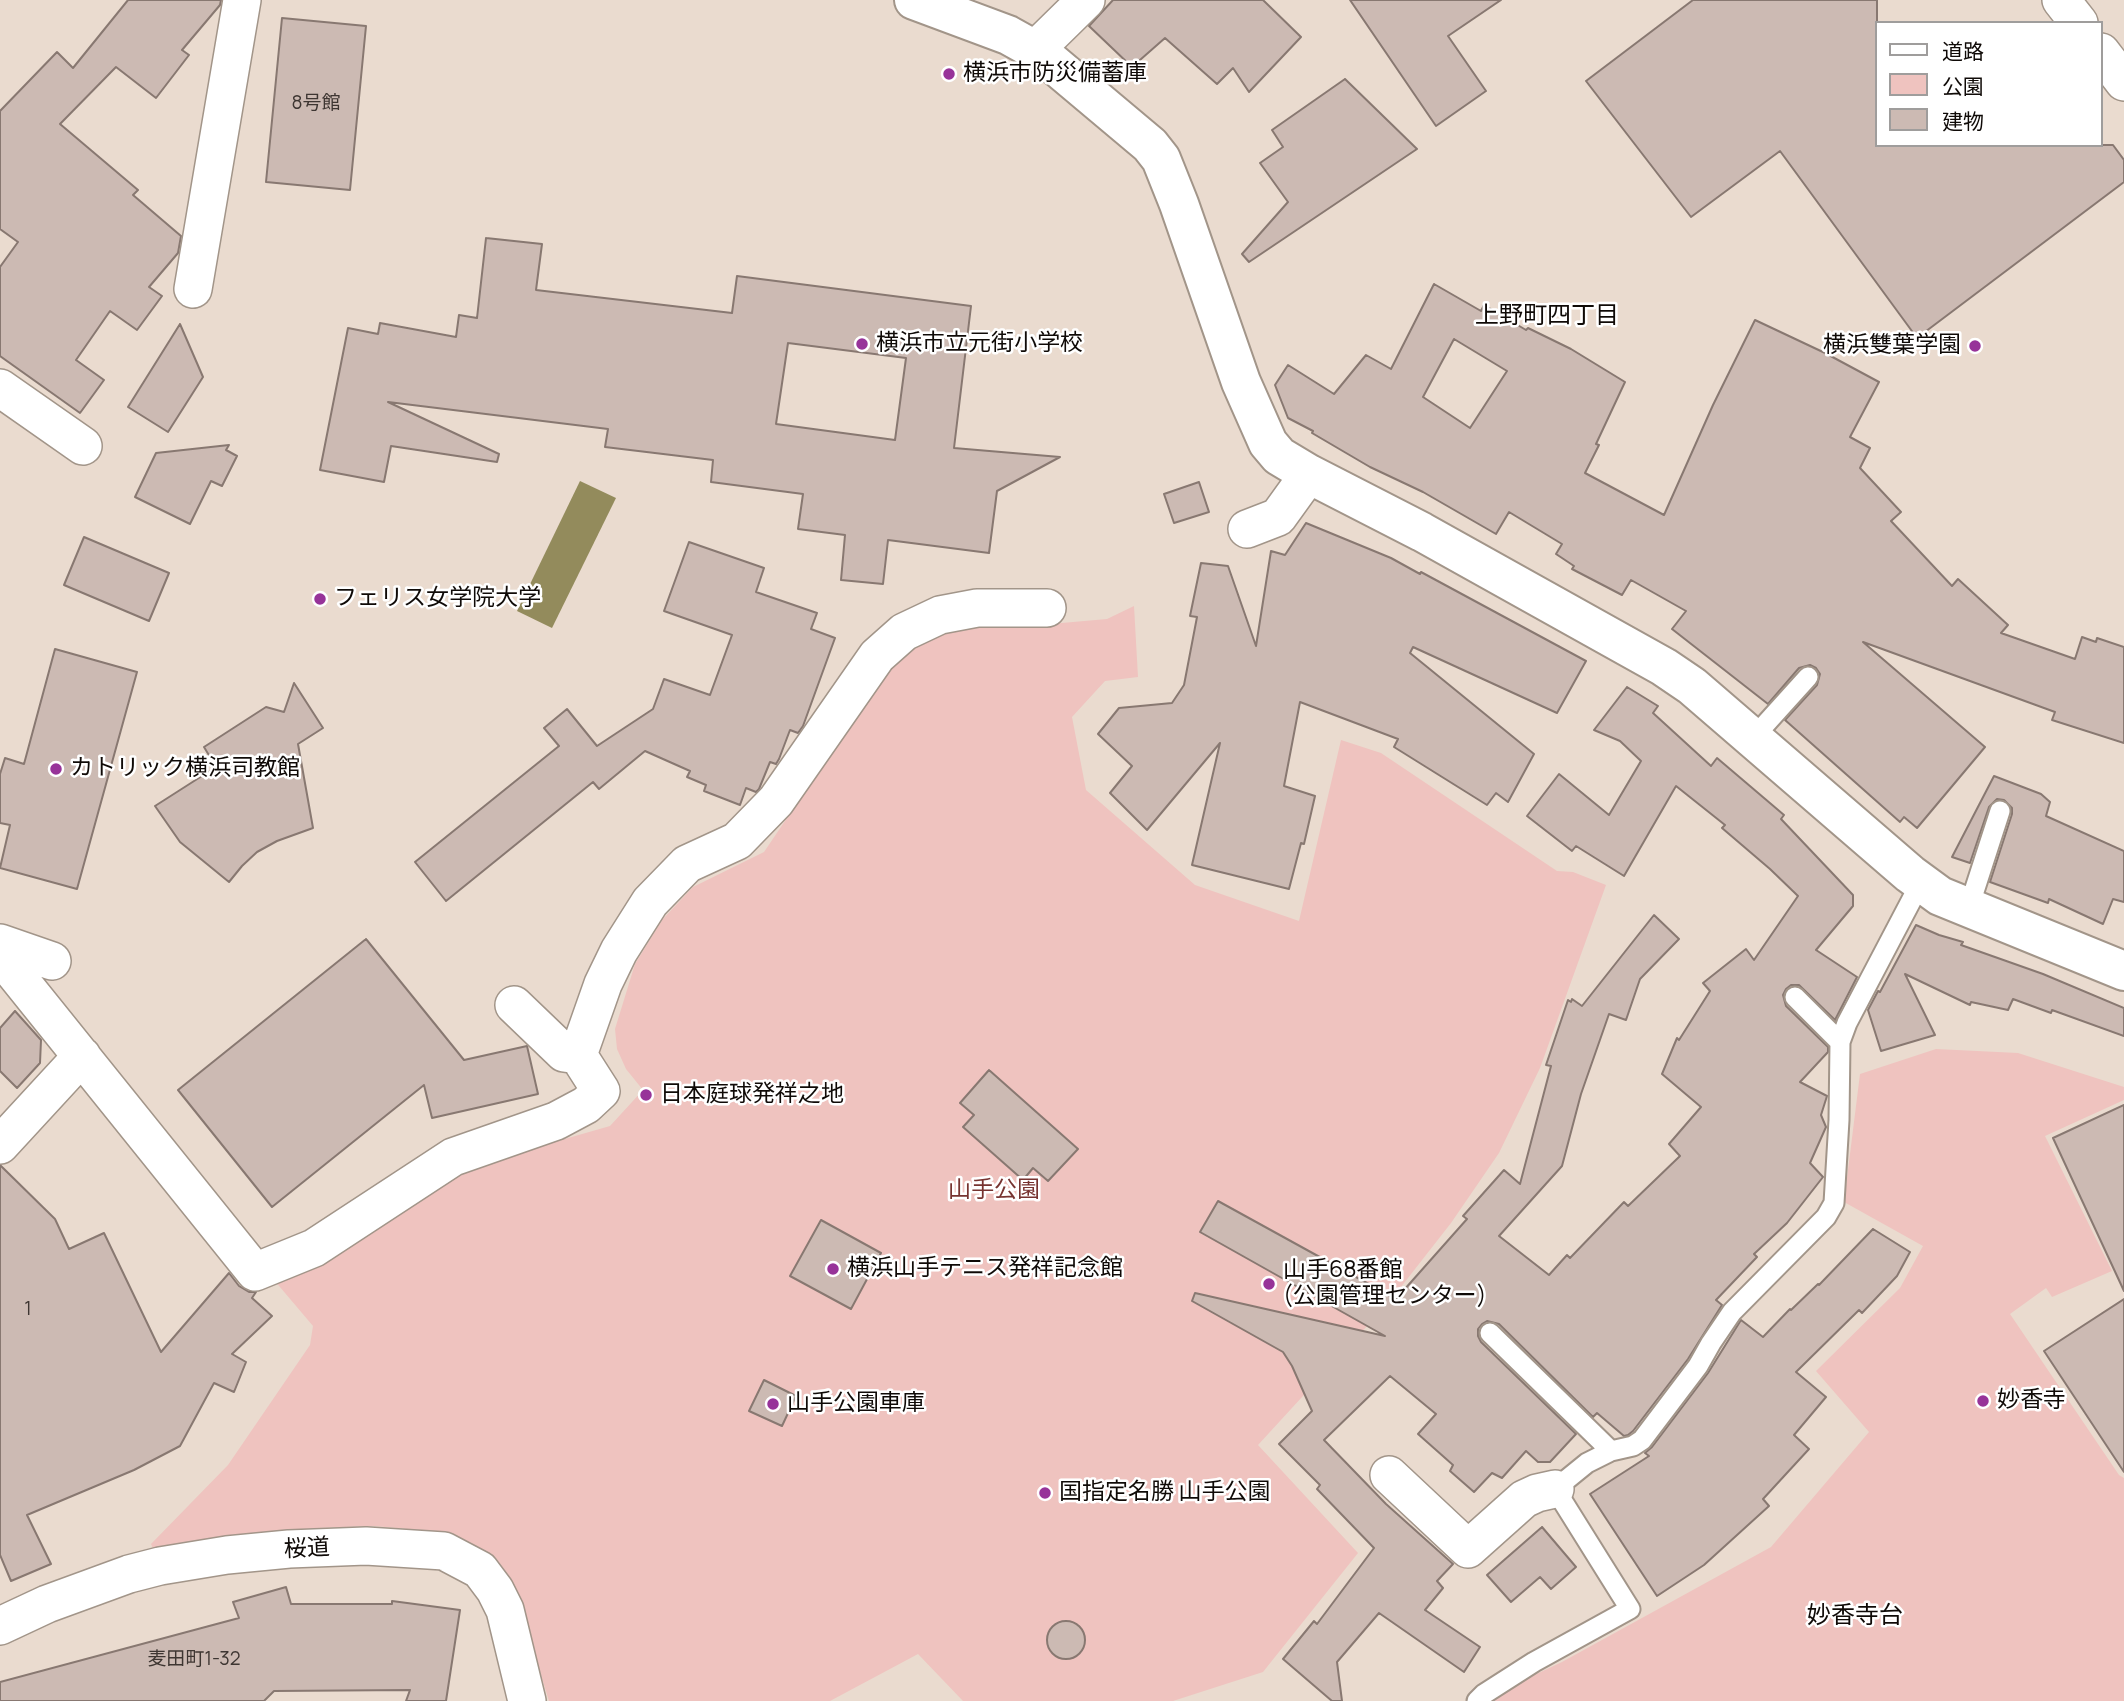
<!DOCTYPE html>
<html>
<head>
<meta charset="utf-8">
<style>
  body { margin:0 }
  #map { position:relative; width:2124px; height:1701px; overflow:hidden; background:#eadbcf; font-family:Manrope,"Noto Sans JP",sans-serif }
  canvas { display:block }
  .legend { position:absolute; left:1875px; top:21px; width:228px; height:126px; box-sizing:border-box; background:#fff; border:2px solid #9f9d9c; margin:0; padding:9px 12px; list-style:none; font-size:21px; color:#0f0a07 }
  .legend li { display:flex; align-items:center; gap:14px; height:35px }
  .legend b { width:35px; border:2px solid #9f9d9c }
</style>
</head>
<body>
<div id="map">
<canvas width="2124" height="1701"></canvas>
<ul class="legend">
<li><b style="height:9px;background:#fff"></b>道路</li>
<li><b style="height:19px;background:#efc3bf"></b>公園</li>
<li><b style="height:19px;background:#ccbab3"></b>建物</li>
</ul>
</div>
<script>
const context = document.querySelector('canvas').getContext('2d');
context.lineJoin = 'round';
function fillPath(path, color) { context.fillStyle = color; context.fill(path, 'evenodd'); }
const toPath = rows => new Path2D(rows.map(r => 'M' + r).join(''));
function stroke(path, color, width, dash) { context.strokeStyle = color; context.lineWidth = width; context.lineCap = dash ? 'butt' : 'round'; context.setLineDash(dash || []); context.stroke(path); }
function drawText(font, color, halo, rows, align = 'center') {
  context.font = font + ' Manrope,"Noto Sans JP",sans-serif'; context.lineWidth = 5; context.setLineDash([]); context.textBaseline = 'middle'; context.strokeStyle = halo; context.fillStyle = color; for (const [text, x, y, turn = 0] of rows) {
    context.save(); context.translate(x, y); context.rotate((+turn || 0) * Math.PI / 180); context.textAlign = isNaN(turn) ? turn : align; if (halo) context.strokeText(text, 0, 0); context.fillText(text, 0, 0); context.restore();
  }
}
fillPath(toPath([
  [1134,606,1138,677,1105,681,1072,717,1086,790,1195,885,1299,921,1341,740,1381,753,1557,871,1573,872,1606,885,1540,1068,1499,1153,1451,1223,1390,1301,1258,1445,1358,1553,1263,1672,1173,1701,963,1701,918,1654,830,1701,549,1701,525,1623,499,1562,471,1544,441,1532,374,1526,316,1528,154,1551,151,1544,228,1465,310,1345,313,1326,274,1280,452,1178,495,1159,610,1126,643,1090,626,1069,617,1049,615,1029,635,964,662,920,693,887,764,852,875,688,910,646,941,633,1002,623,1039,625,1107,619],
  [1936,1049,2018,1053,2124,1087,2124,1100,2045,1136,2112,1271,2052,1297,2046,1288,2010,1314,2119,1475,2124,1478,2124,1701,1490,1701,1496,1693,1562,1662,1771,1547,1869,1432,1816,1371,1900,1288,1923,1246,1844,1202,1860,1074]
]), '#efc3bf');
fillPath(toPath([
  [580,481,616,498,552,628,517,611]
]), '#938b5c');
const building = toPath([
  [128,0,221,0,220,5,182,50,189,55,156,98,116,67,60,124,138,190,133,195,181,236,178,253,149,287,162,296,137,330,110,311,76,360,104,380,80,413,0,356,0,267,18,242,0,229,0,111,57,52,73,68,128,0],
  [1113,0,1263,0,1301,37,1249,92,1233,68,1217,84,1165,38,1132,67,1089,26,1113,0],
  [1350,0,1501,0,1448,36,1486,91,1436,126,1350,0],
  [1693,0,1877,0,1877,145,2113,145,2124,160,2124,182,1917,338,1780,151,1691,217,1586,81,1693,0],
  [282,18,366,26,350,190,266,182,282,18],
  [1345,79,1417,149,1249,262,1242,254,1288,202,1260,163,1283,147,1272,130,1345,79],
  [486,238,542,244,536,290,732,313,737,276,971,306,954,448,1060,457,997,491,989,553,888,540,883,584,841,580,845,535,798,529,803,494,711,482,713,460,605,447,608,429,388,402,499,454,497,462,391,446,384,482,320,470,348,328,378,334,380,323,456,337,459,315,477,318,486,238],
  [788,343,906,358,895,440,776,424,788,343],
  [1434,284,1481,311,1484,305,1526,330,1528,328,1571,349,1625,382,1596,444,1599,445,1585,473,1664,515,1713,405,1755,320,1825,353,1879,382,1850,437,1870,448,1860,468,1901,512,1891,521,1952,586,1958,579,2008,625,2001,633,2075,659,2082,637,2096,642,2097,638,2124,647,2124,743,2052,720,2055,712,1863,642,1985,747,1917,828,1904,817,1900,822,1785,720,1817,685,1820,674,1816,668,1810,665,1799,668,1768,704,1672,629,1686,611,1631,580,1622,595,1572,569,1574,566,1556,554,1562,544,1509,512,1496,534,1423,492,1370,467,1312,433,1313,431,1288,418,1275,385,1288,365,1334,394,1366,355,1391,369,1434,284],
  [1454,339,1507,371,1470,428,1423,397,1454,339],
  [180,324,203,377,168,432,128,407,180,324],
  [229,445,226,450,237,456,222,486,211,481,190,524,135,497,156,453,229,445],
  [1199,482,1209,512,1174,523,1164,494,1199,482],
  [1306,523,1391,558,1420,574,1421,572,1586,661,1557,713,1413,647,1410,653,1534,754,1508,802,1496,793,1487,805,1394,747,1398,739,1300,702,1284,786,1315,796,1304,844,1301,843,1289,889,1192,865,1220,743,1147,830,1110,793,1132,766,1098,734,1119,708,1172,703,1184,685,1197,617,1190,616,1201,563,1228,566,1256,646,1271,551,1285,555,1306,523],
  [84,537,169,573,149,621,64,585,84,537],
  [689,542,764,568,756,592,817,613,811,629,835,638,803,726,798,733,790,730,779,759,776,764,770,762,759,789,756,792,746,788,740,805,704,791,706,785,687,777,690,771,645,751,599,789,593,782,446,901,415,862,559,746,544,728,567,709,597,746,653,709,664,679,710,695,732,635,664,611,689,542],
  [55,649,137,672,77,889,0,868,10,825,0,823,0,774,5,758,24,764,55,649],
  [294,683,323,728,298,744,313,828,277,841,257,852,242,866,229,882,180,842,155,806,216,767,204,747,266,707,284,712,294,683],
  [1627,687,1658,706,1653,713,1711,766,1717,758,1784,815,1781,819,1853,895,1853,906,1816,950,1857,977,1835,1020,1799,985,1791,985,1786,989,1783,995,1786,1006,1828,1047,1828,1052,1800,1082,1827,1096,1821,1115,1826,1127,1810,1163,1823,1177,1787,1223,1754,1254,1757,1257,1716,1300,1722,1305,1688,1359,1633,1431,1628,1435,1624,1436,1597,1413,1593,1417,1499,1324,1487,1321,1482,1324,1478,1329,1478,1336,1481,1342,1576,1434,1550,1462,1538,1462,1526,1451,1502,1478,1492,1473,1474,1492,1450,1471,1453,1465,1418,1434,1436,1414,1390,1376,1324,1440,1386,1504,1453,1564,1437,1581,1443,1588,1425,1610,1480,1647,1464,1672,1379,1613,1337,1662,1342,1701,1332,1701,1283,1659,1314,1621,1317,1624,1374,1548,1317,1489,1320,1485,1279,1444,1312,1411,1292,1366,1283,1352,1192,1301,1195,1293,1385,1336,1200,1232,1218,1201,1396,1299,1467,1219,1463,1216,1504,1170,1520,1184,1551,1066,1546,1065,1568,1000,1571,1002,1572,999,1582,1006,1654,915,1679,939,1640,979,1626,1020,1609,1014,1581,1094,1562,1166,1499,1236,1549,1275,1567,1255,1570,1258,1624,1202,1628,1206,1680,1156,1669,1144,1701,1107,1662,1074,1677,1038,1679,1040,1710,991,1703,983,1746,949,1754,960,1798,896,1770,869,1722,828,1725,825,1676,786,1624,876,1576,846,1572,851,1527,816,1559,774,1609,815,1641,761,1620,741,1594,730,1627,687],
  [1994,776,2041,794,2050,802,2046,816,2124,851,2124,902,2113,899,2103,924,2049,899,2048,903,1990,882,2012,814,2012,808,2004,800,1997,799,1989,807,1970,863,1952,857,1994,776],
  [1916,925,1939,935,1963,942,1961,945,2043,974,2124,1008,2124,1036,2052,1010,2051,1013,2013,999,2008,1010,1971,1002,1970,1005,1905,974,1935,1035,1881,1051,1868,1010,1878,991,1880,992,1916,925],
  [366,939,464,1060,527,1046,538,1094,432,1118,424,1085,272,1207,178,1090,366,939],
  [15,1011,41,1040,40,1063,17,1088,0,1071,0,1028,15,1011],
  [989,1070,1078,1149,1048,1181,1033,1168,1023,1180,963,1127,974,1115,960,1103,989,1070],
  [2124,1105,2124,1291,2053,1138,2124,1105],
  [0,1165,55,1219,69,1249,104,1233,161,1352,229,1273,239,1286,249,1292,256,1292,252,1298,272,1316,232,1354,246,1362,234,1392,214,1383,180,1446,134,1470,27,1515,51,1564,11,1581,0,1555,0,1165],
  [821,1220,881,1253,851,1309,790,1276,821,1220],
  [1873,1229,1910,1252,1897,1276,1862,1313,1859,1310,1796,1372,1826,1397,1794,1435,1809,1449,1763,1499,1769,1506,1704,1565,1657,1596,1590,1494,1649,1456,1645,1453,1652,1447,1708,1373,1741,1320,1763,1337,1790,1309,1791,1310,1818,1284,1819,1285,1873,1229],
  [2124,1299,2124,1472,2044,1351,2124,1299],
  [764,1380,796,1396,782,1426,749,1411,764,1380],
  [1542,1527,1576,1567,1551,1589,1540,1577,1511,1602,1487,1575,1542,1527],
  [286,1587,291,1604,392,1604,392,1601,460,1610,446,1701,406,1701,410,1690,274,1691,264,1701,0,1701,0,1682,239,1618,233,1602,286,1587],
  '1047 1640a19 19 0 1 1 38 0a19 19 0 1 1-38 0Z'
]);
fillPath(building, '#ccbab3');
stroke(building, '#887871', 2);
const lane = toPath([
  [1752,739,1808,677],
  [1969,907,2000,811],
  [1795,997,1840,1042],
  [1490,1333,1611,1451],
  [1477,1701,1484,1694,1534,1662,1630,1609,1555,1489,1587,1463,1611,1451,1633,1446,1642,1440,1698,1366,1711,1343,1732,1312,1826,1217,1834,1203,1839,1120,1840,1042,1847,1023,1921,882]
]);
const street = toPath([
  [2061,0,2079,23],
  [1035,50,1086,0],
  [2101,52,2124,82],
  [193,289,242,0],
  [0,388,83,446],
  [1247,529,1278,517,1309,474],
  [0,943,52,961],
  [0,955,255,1272,314,1248,453,1157,556,1121,586,1105,601,1091,578,1055,603,984,619,951,650,902,687,864,737,841,776,801,877,656,904,632,940,615,977,608,1047,608],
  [514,1005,564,1053,578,1055],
  [0,1145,82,1056],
  [1389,1475,1468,1549,1524,1499,1537,1493,1555,1489],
  [0,1626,47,1604,129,1574,160,1566,227,1555,289,1549,366,1546,444,1551,480,1570,495,1590,505,1610,527,1701]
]);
const secondary = toPath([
  [914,0,1008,35,1035,50,1050,61,1150,145,1161,159,1179,204,1241,382,1268,443,1279,456,1309,474,1422,532,1664,667,1692,686,1910,874,1940,896,2124,971]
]);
stroke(lane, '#a29589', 23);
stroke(street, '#a29589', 40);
stroke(secondary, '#a29589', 42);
stroke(lane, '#fff', 19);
stroke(street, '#fff', 37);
stroke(secondary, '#fff', 38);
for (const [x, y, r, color] of [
  [949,74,7,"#973399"],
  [862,344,7,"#973399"],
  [1975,346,7,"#973399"],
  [320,599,7,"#973399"],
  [56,769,7,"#973399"],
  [646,1095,7,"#973399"],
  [833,1269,7,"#973399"],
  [1269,1284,7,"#973399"],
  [1983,1401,7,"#973399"],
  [773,1404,7,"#973399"],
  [1045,1493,7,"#973399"]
]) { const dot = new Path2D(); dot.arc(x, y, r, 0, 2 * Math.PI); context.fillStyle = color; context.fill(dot); stroke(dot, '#fff', 2.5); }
drawText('19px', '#3e3632', null, [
  ["8号館",316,104],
  ["1",28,1310],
  ["麦田町1-32",194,1660]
]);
drawText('23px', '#0f0a07', '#fff', [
  ["横浜市防災備蓄庫",963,74],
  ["横浜市立元街小学校",876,344],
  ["横浜雙葉学園",1961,346,"right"],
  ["フェリス女学院大学",334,599],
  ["カトリック横浜司教館",70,769],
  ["日本庭球発祥之地",660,1095],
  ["横浜山手テニス発祥記念館",847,1269],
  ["山手68番館",1283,1271],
  ["(公園管理センター)",1283,1297],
  ["妙香寺",1997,1401],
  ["山手公園車庫",787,1404],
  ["国指定名勝 山手公園",1059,1493]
], 'left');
drawText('23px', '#773330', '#fff', [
  ["山手公園",994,1191]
]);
drawText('23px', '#0f0a07', '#fff', [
  ["桜道",307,1549,-3]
]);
drawText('24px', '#0f0a07', '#fff', [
  ["上野町四丁目",1547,316],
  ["妙香寺台",1855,1616]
]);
</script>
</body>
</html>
